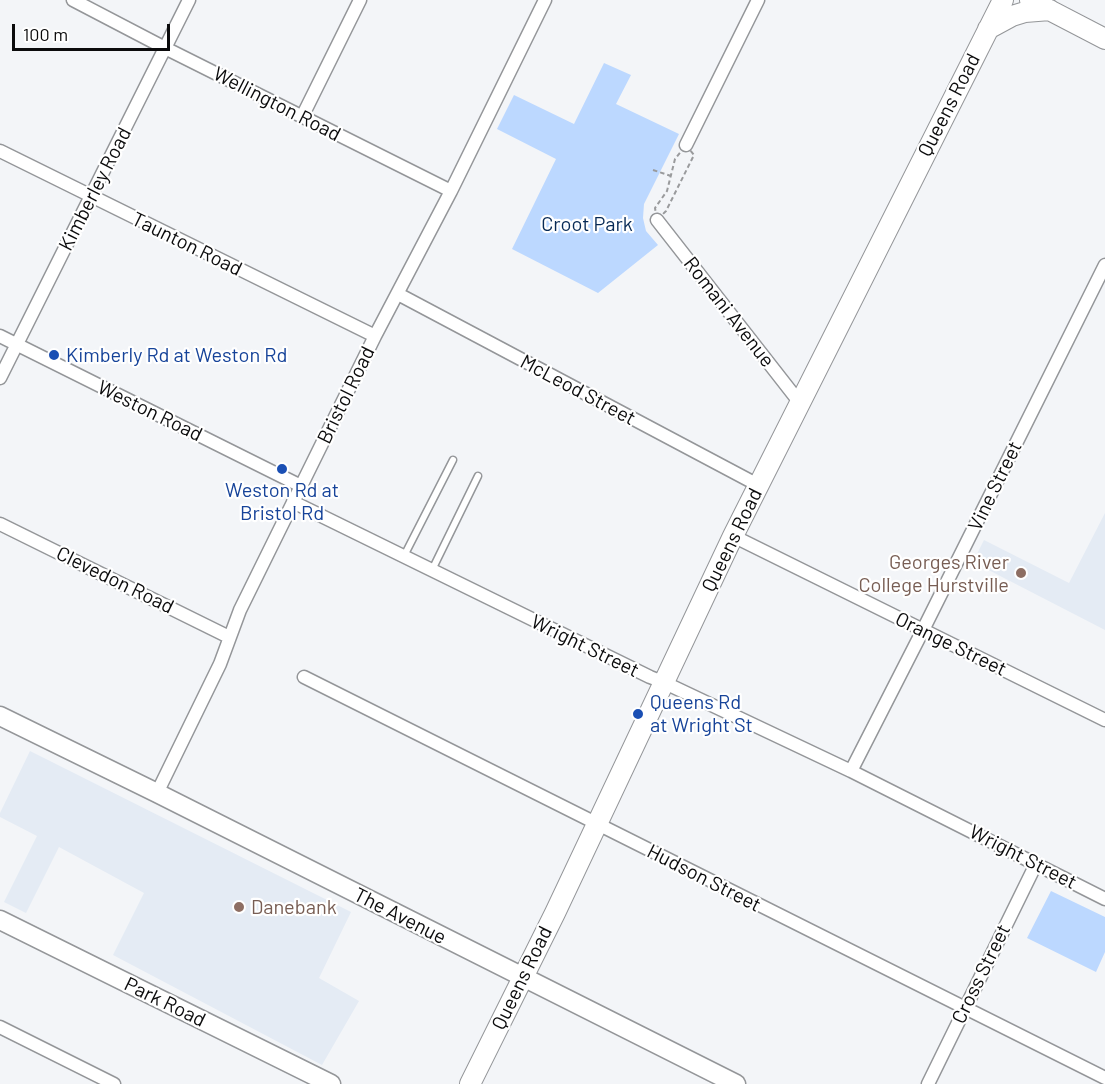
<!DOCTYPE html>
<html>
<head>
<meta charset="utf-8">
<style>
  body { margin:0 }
  #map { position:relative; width:1105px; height:1084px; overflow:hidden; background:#f3f5f8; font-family:Barlow,sans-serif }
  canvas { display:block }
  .scale { position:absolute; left:12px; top:24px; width:158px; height:27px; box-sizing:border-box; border:3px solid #0b0b0c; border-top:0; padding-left:8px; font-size:18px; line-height:21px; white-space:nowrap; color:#0b0b0c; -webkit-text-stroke:4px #fff; paint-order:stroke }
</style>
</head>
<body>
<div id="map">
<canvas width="1105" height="1084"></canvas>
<div class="scale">100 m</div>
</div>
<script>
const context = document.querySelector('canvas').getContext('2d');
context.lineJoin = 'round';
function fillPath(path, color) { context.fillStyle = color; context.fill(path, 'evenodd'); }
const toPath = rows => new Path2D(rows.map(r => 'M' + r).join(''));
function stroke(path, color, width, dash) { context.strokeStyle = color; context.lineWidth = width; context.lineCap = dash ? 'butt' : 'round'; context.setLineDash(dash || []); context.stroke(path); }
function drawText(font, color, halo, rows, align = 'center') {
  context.font = font + ' Barlow,sans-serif'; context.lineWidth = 4.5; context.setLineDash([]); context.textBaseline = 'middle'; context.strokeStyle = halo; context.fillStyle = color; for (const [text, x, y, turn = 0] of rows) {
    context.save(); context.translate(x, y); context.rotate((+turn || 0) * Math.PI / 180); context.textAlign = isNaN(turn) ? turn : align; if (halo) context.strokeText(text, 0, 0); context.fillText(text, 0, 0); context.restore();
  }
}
fillPath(toPath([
  [1105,513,1105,630,973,562,984,540,1069,583],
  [30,751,351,912,319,978,359,1001,322,1065,113,955,144,893,59,847,26,913,4,902,37,836,0,817,0,813]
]), '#e4ebf4');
fillPath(toPath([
  [604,63,631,75,616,104,679,134,644,204,643,218,646,231,658,245,598,293,512,249,556,159,497,129,514,95,574,124],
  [1051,891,1105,917,1105,952,1096,972,1027,938]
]), '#bcd8ff');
const lane = toPath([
  [404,556,453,460],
  [432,570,478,476]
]);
const street = toPath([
  [73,0,165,48,451,191],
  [302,117,360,0],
  [686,145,758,0],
  [0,151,375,336],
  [657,220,800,403],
  [398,294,758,485],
  [0,336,301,486],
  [0,378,189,0],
  [293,502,650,677,663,682,851,771,1105,899],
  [0,524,229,637],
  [733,536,1105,720],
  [304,677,1105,1078],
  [851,771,923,630,1105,265],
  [157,793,220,664,240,610,375,336,451,191,545,0],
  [0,1027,114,1084],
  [928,1084,1036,864]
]);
const secondary = toPath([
  [0,716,157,793,736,1084],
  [0,920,331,1084]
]);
const primary = toPath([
  [1030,0,1105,39],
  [988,29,1012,16,1025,12,1050,10],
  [470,1084,555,913,733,536,1003,0]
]);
stroke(lane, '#949699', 9);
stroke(street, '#949699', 15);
stroke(secondary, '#949699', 21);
stroke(primary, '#949699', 22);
stroke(toPath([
  [686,145,694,155,666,211,657,220,655,208,667,191,675,159,686,145],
  [653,170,671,176]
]), '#999a9c', 2, [4.5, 3]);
stroke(lane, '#fff', 6);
stroke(street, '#fff', 12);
stroke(secondary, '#fff', 18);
stroke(primary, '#fff', 20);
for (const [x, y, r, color] of [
  [54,355,6,"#1a4fb4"],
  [282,469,6,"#1a4fb4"],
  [1021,573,6,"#8d6e63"],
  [638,714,6,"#1a4fb4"],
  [239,907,6,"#8d6e63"]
]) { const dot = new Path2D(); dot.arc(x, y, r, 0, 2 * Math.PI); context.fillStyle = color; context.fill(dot); stroke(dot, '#fff', 2); }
drawText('20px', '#0b0b0c', '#fff', [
  ["Wellington Road",277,104,27],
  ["Queens Road",949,105,-63],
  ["Kimberley Road",95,189,-63],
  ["Taunton Road",187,244,26],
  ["Romani Avenue",729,312,52],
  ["McLeod Street",578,390,28],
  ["Bristol Road",346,395,-64],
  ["Weston Road",150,411,26],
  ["Vine Street",995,486,-64],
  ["Queens Road",732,540,-64],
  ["Clevedon Road",115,580,26],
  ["Orange Street",951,644,26],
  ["Wright Street",585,646,26],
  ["Wright Street",1023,857,27],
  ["Hudson Street",704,878,27],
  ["The Avenue",400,916,27],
  ["Cross Street",981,974,-64],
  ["Queens Road",522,978,-64],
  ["Park Road",165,1002,26]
]);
drawText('20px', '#062955', '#fff', [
  ["Croot Park",587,224]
]);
drawText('20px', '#164399', '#fff', [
  ["Kimberly Rd at Weston Rd",66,355],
  ["Weston Rd at",282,490,"center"],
  ["Bristol Rd",282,513,"center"],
  ["Queens Rd",650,702],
  ["at Wright St",650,725]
], 'left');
drawText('20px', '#785e54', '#fff', [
  ["Georges River",1009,562],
  ["College Hurstville",1009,585],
  ["Danebank",251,907,"left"]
], 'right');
</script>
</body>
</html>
